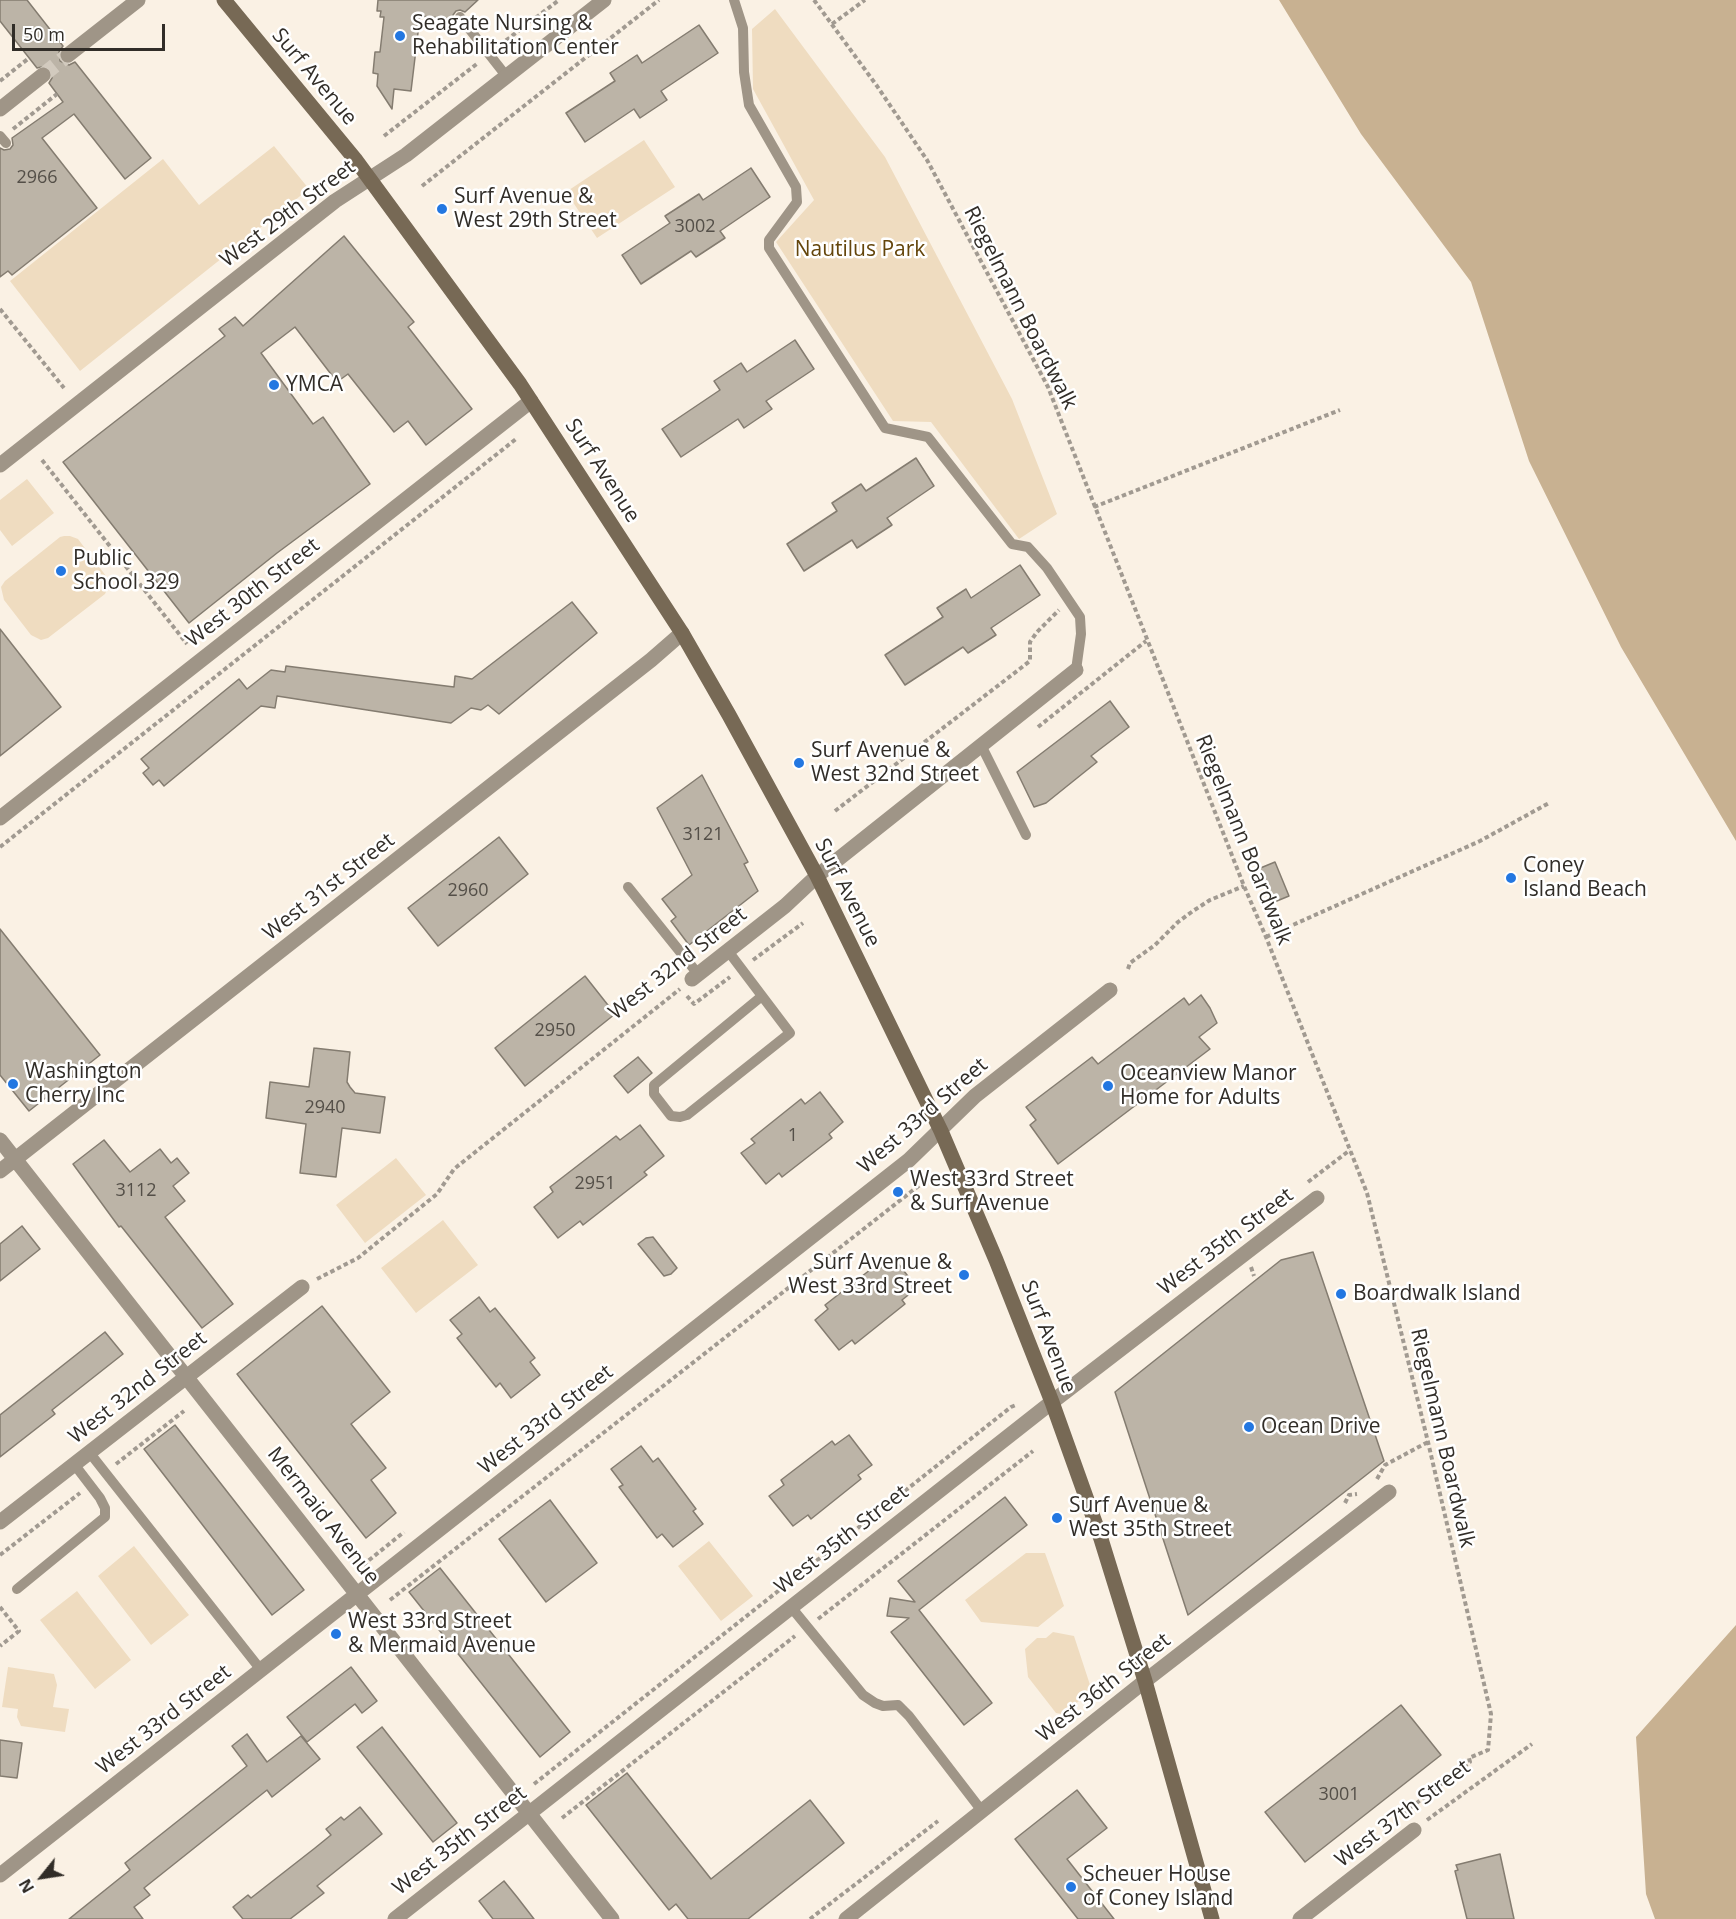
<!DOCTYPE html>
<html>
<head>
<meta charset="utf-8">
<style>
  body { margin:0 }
  #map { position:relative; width:1736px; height:1919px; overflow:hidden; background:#faf1e4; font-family:"Open Sans",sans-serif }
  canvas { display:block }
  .north { position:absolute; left:12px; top:1847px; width:60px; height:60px; -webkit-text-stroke:4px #fff; paint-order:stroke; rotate:240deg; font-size:16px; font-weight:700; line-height:24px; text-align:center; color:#312d28 }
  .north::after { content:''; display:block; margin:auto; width:21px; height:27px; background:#312d28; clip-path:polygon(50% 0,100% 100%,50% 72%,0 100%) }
  .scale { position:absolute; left:12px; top:24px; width:153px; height:27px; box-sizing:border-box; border:3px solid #312d28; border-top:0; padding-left:8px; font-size:18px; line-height:21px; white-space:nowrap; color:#312d28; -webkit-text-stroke:4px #fff; paint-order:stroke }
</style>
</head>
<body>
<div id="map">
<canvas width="1736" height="1919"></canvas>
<div class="north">N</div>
<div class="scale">50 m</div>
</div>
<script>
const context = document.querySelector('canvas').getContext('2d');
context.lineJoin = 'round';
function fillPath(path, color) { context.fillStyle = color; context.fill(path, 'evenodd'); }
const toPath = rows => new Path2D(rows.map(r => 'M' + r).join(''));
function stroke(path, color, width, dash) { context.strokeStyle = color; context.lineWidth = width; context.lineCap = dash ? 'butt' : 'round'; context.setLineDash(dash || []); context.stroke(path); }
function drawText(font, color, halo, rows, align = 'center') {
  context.font = font + ' "Open Sans",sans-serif'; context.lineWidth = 5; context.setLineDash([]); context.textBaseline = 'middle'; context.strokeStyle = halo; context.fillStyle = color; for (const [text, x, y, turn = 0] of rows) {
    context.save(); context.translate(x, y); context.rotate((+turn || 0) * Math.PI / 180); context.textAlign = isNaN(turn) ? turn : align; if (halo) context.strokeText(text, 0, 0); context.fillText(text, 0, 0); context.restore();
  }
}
fillPath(toPath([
  [775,9,885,157,1012,399,1057,514,1019,539,931,422,893,421,776,242,814,200,753,89,752,29],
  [644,140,675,187,597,238,566,192],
  [274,146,309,189,80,371,10,281,163,159,199,205],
  [27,479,54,513,12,546,0,530,0,500],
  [64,536,70,536,78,539,106,576,110,582,108,587,105,594,48,638,41,640,31,635,4,600,1,587,5,581,60,537],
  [396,1158,426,1195,365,1243,336,1205],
  [443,1220,478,1265,416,1313,381,1268],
  [709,1541,753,1596,721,1621,678,1566],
  [134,1546,189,1615,151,1645,98,1576],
  [1026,1553,1045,1553,1064,1606,1038,1627,981,1622,965,1600],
  [77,1591,131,1660,95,1689,40,1620],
  [1053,1632,1074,1636,1092,1691,1062,1714,1056,1713,1028,1677,1025,1649,1037,1638,1046,1638],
  [8,1667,54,1674,57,1685,53,1707,69,1709,65,1732,21,1726,17,1717,18,1709,2,1707]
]), '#efdcc0');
fillPath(toPath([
  [1279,0,1736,0,1736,841,1621,647,1529,461,1471,282,1361,134],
  [1736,1625,1736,1919,1655,1919,1646,1894,1636,1737]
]), '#c8b191');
const building = toPath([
  [0,0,27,0,63,46,59,52,60,61,69,65,75,62,151,158,125,179,74,114,42,138,97,208,12,275,8,271,0,277,0,148,4,150,10,149,13,145,12,138,63,102,49,83,52,78,51,69,46,66,37,68,0,21,0,0],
  [378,0,478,0,465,12,460,10,456,11,453,15,453,19,420,16,411,91,394,89,392,109,377,86,378,74,373,73,375,52,380,52,384,17,380,17,381,11,377,11,378,0],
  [699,25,718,53,661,91,667,100,640,118,634,109,585,142,566,113,615,81,610,73,637,55,642,63,699,25],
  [751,168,770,197,720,231,725,238,696,257,691,251,641,284,622,255,670,223,665,216,699,194,703,200,751,168],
  [344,236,414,322,408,327,472,409,426,445,408,421,394,432,348,374,337,382,295,327,261,353,313,424,323,417,370,484,277,553,189,623,63,462,225,336,219,329,235,317,243,326,344,236],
  [795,340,814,369,766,401,772,409,744,428,738,419,681,457,662,429,720,390,714,381,741,363,747,372,795,340],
  [916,458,934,486,887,518,892,525,857,548,852,540,804,571,787,544,837,511,832,503,861,484,866,491,916,458],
  [1020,565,1040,595,991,628,996,635,968,653,963,647,905,685,885,655,943,617,937,608,966,589,971,598,1020,565],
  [572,602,597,633,499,714,488,705,481,710,471,708,451,723,277,696,275,708,261,706,164,786,159,780,153,785,143,773,149,768,141,759,239,679,247,689,271,670,285,672,286,666,454,687,455,676,472,679,572,602],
  [0,629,61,707,0,756,0,629],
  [1110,701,1129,727,1091,756,1097,762,1046,803,1034,807,1017,772,1110,701],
  [702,775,748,862,744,864,758,891,689,945,671,921,676,917,662,899,692,875,657,808,702,775],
  [499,837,528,874,438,946,408,908,499,837],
  [1275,862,1289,896,1272,903,1258,869,1275,862],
  [0,929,100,1055,29,1111,0,1075,0,929],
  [585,976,615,1014,525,1086,495,1048,585,976],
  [1201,995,1210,1008,1217,1023,1199,1037,1210,1049,1058,1164,1030,1125,1036,1120,1026,1107,1092,1057,1098,1064,1184,998,1189,1005,1201,995],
  [314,1048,350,1052,347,1082,350,1087,355,1093,385,1097,380,1133,342,1128,336,1177,300,1173,306,1124,266,1118,270,1082,309,1087,314,1048],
  [638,1057,652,1073,628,1093,614,1076,638,1057],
  [820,1092,843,1122,829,1134,832,1138,782,1177,779,1173,766,1184,741,1153,755,1143,751,1139,801,1099,805,1104,820,1092],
  [640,1125,664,1156,644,1172,647,1175,583,1225,580,1221,558,1238,534,1207,553,1192,550,1187,616,1136,620,1140,640,1125],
  [104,1140,130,1172,160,1149,171,1163,177,1158,189,1173,173,1186,185,1201,165,1217,233,1304,202,1328,121,1226,119,1227,73,1164,104,1140],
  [22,1226,40,1249,0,1281,0,1244,22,1226],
  [653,1237,677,1268,671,1274,664,1276,638,1244,646,1238,653,1237],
  [1313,1252,1384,1461,1188,1615,1115,1392,1281,1260,1313,1252],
  [894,1258,917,1288,902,1300,905,1304,855,1344,852,1340,839,1350,815,1320,828,1309,825,1305,875,1266,878,1270,894,1258],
  [479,1297,490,1312,495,1308,535,1358,530,1362,540,1375,511,1398,500,1383,496,1387,457,1338,462,1334,450,1320,479,1297],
  [322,1306,390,1392,351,1424,386,1468,371,1480,396,1513,366,1538,237,1374,322,1306],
  [105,1332,123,1354,52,1410,55,1414,0,1457,0,1415,105,1332],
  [175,1425,304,1590,272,1615,144,1449,175,1425],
  [849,1435,872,1465,858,1475,861,1479,811,1519,808,1515,793,1526,769,1496,784,1485,781,1480,832,1441,835,1445,849,1435],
  [641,1446,653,1462,658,1458,696,1509,693,1511,703,1524,673,1547,662,1534,657,1538,619,1487,623,1485,611,1469,641,1446],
  [1005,1497,1027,1525,919,1610,992,1703,964,1725,891,1632,909,1618,887,1616,890,1598,915,1602,898,1581,1005,1497],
  [550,1500,597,1563,546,1602,499,1539,550,1500],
  [440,1568,570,1732,540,1757,409,1592,440,1568],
  [351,1667,377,1701,362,1713,355,1704,307,1742,287,1717,351,1667],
  [1401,1705,1441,1755,1305,1862,1265,1812,1401,1705],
  [382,1727,457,1823,433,1842,357,1747,382,1727],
  [247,1734,267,1762,301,1736,320,1759,272,1797,267,1790,144,1888,150,1895,134,1907,143,1919,69,1919,130,1870,125,1863,247,1766,232,1746,247,1734],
  [0,1740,22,1743,17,1778,0,1776,0,1740],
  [627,1773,711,1879,810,1800,844,1843,748,1919,688,1919,676,1904,669,1910,586,1805,627,1773],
  [1077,1790,1107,1828,1067,1859,1114,1919,1078,1919,1015,1839,1077,1790],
  [360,1807,382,1834,317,1886,324,1893,290,1919,243,1919,233,1907,248,1895,251,1898,315,1848,331,1835,326,1829,341,1817,344,1820,360,1807],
  [1500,1854,1514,1919,1467,1919,1455,1871,1458,1870,1456,1865,1500,1854],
  [504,1881,517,1897,534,1919,493,1919,479,1901,504,1881]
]);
fillPath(building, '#bcb4a7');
stroke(building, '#847c70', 1.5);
stroke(toPath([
  [43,75,68,55]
]), '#d2cabe', 15, [15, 8]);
stroke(toPath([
  [814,0,877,86,927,160,1048,387,1244,886,1266,937,1367,1193,1428,1442,1491,1714,1488,1750,1469,1758,1470,1762,1401,1815],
  [832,24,865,0],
  [500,45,559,0],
  [0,81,29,58],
  [13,129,57,94],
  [384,136,478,63],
  [422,186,659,0],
  [0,309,64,388],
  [42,460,187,644],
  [1094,507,1340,410],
  [1038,727,1146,641],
  [835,811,1030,661,1030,642,1037,632,1059,610],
  [0,847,516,439],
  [1266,937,1480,841,1549,803],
  [753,960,803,923],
  [1128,969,1130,963,1155,945,1178,922,1193,911,1210,900,1244,886],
  [687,996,694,1004,730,977],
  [1308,1182,1350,1150],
  [1251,1267,1254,1276],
  [317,1279,358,1258,437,1194,454,1169,680,989],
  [116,1464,184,1411],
  [1377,1479,1385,1465,1428,1442],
  [1345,1503,1349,1495,1357,1494],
  [0,1555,80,1493],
  [363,1565,404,1532],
  [390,1600,921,1184],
  [0,1607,19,1631,0,1646],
  [818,1619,1033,1451],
  [534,1784,1011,1407,1016,1405],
  [562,1818,795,1636],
  [1427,1820,1532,1744],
  [810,1919,938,1821]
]), '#a19a91', 4, [4.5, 3]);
stroke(toPath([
  [734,0,743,28,744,72,749,105,796,187,797,202,769,240,769,248,885,428,928,437,1012,544,1028,547,1047,568,1080,617,1081,634,1076,670],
  [460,17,507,77],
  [0,136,6,143],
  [982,747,1026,835],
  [628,887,698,974],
  [728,951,790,1033,687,1115,680,1117,671,1116,654,1094,654,1085,762,996],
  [89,1452,261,1670],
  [17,1589,105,1517,105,1508,100,1498,74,1464],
  [791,1607,863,1695,875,1703,883,1706,898,1705,909,1716,982,1811]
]), '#9f9587', 10);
stroke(toPath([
  [68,55,138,0],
  [0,109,43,75],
  [0,465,335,201,406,155,604,0],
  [0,818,531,401],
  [692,979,785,906,817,876,1076,670],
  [0,1140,612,1919],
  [0,1171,651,660,682,633],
  [0,1522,302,1287],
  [0,1875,909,1160,975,1096,1110,990],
  [395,1919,1052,1402,1317,1198],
  [846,1919,1145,1681,1389,1492],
  [1300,1919,1414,1830]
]), '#9f9587', 15);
stroke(toPath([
  [224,0,355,159,520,384,682,633,729,715,817,876,941,1131,996,1260,1052,1402,1101,1539,1145,1681,1212,1919]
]), '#776955', 15);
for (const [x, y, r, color] of [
  [400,36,6,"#2377e1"],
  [442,209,6,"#2377e1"],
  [274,385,6,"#2377e1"],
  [61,571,6,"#2377e1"],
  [799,763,6,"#2377e1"],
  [1511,878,6,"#2377e1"],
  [13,1084,6,"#2377e1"],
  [1108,1086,6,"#2377e1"],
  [898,1192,6,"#2377e1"],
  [964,1275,6,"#2377e1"],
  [1341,1294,6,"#2377e1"],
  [1249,1427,6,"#2377e1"],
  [1057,1518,6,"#2377e1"],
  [336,1634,6,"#2377e1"],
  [1071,1887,6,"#2377e1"]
]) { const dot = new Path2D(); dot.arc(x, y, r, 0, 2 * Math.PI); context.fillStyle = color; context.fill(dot); stroke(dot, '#fff', 2); }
drawText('18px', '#544f48', null, [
  ["2966",37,178],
  ["3002",695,227],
  ["3121",703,835],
  ["2960",468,891],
  ["2950",555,1031],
  ["2940",325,1108],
  ["1",793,1136],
  ["2951",595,1184],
  ["3112",136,1191],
  ["3001",1339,1795]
]);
drawText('21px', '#312d28', '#fff', [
  ["Seagate Nursing &",412,24],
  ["Rehabilitation Center",412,48],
  ["Surf Avenue &",454,197],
  ["West 29th Street",454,221],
  ["YMCA",286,385],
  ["Public",73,559],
  ["School 329",73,583],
  ["Surf Avenue &",811,751],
  ["West 32nd Street",811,775],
  ["Coney",1523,866],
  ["Island Beach",1523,890],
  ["Washington",25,1072],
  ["Cherry Inc",25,1096],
  ["Oceanview Manor",1120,1074],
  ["Home for Adults",1120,1098],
  ["West 33rd Street",910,1180],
  ["& Surf Avenue",910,1204],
  ["Surf Avenue &",952,1263,"right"],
  ["West 33rd Street",952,1287,"right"],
  ["Boardwalk Island",1353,1294],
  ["Ocean Drive",1261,1427],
  ["Surf Avenue &",1069,1506],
  ["West 35th Street",1069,1530],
  ["West 33rd Street",348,1622],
  ["& Mermaid Avenue",348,1646],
  ["Scheuer House",1083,1875],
  ["of Coney Island",1083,1899]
], 'left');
drawText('21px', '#312d28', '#fff', [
  ["Surf Avenue",314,77,50],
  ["West 29th Street",288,214,-37],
  ["Riegelmann Boardwalk",1020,308,63],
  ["Surf Avenue",602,471,57],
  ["West 30th Street",253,593,-38],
  ["Riegelmann Boardwalk",1243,840,68],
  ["West 31st Street",329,887,-38],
  ["Surf Avenue",847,893,63],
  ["West 32nd Street",678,964,-38],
  ["West 33rd Street",923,1116,-41],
  ["West 35th Street",1226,1242,-37],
  ["Surf Avenue",1048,1337,69],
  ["West 32nd Street",138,1388,-38],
  ["West 33rd Street",546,1420,-38],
  ["Riegelmann Boardwalk",1442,1438,77],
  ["Mermaid Avenue",323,1516,52],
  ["West 35th Street",842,1540,-38],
  ["West 36th Street",1104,1688,-38],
  ["West 33rd Street",164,1720,-38],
  ["West 37th Street",1403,1814,-37],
  ["West 35th Street",460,1841,-38]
]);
drawText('21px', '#64450b', '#fff', [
  ["Nautilus Park",860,250]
]);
</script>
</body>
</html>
